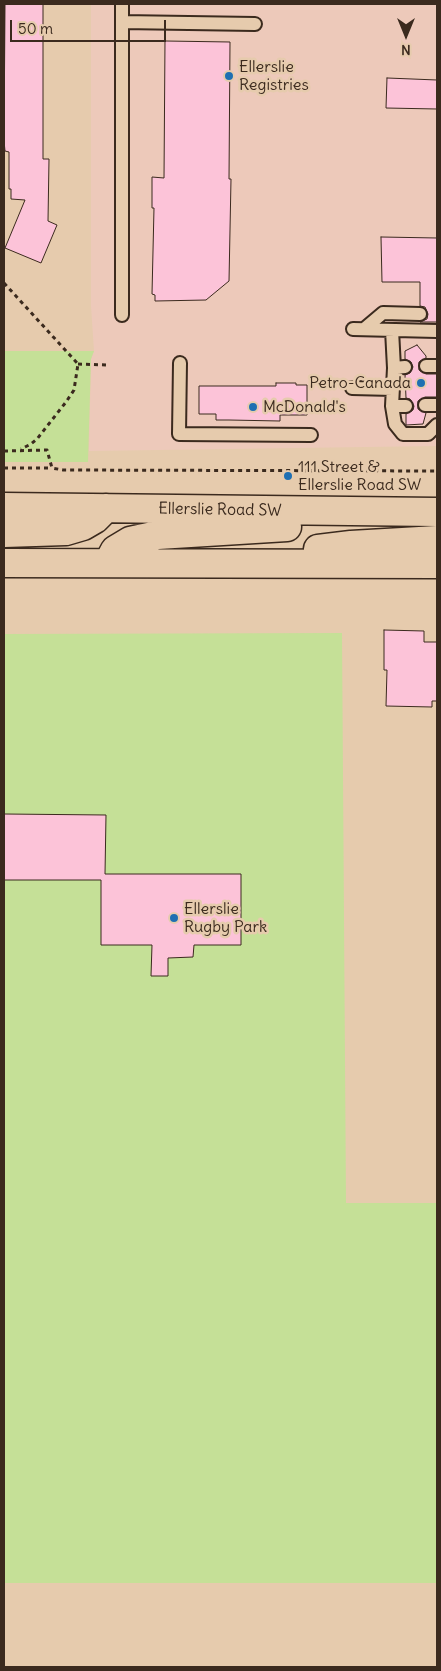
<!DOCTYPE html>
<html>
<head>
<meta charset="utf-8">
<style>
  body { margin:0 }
  #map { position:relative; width:441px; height:1671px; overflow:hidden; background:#e6cbad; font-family:Delius,sans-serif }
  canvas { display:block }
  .frame { position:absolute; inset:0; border:5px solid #3b2a1e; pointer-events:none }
  .north { position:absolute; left:381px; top:10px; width:50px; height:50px; -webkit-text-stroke:4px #e6cbad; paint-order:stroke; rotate:180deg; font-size:14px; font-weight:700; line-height:20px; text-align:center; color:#3b2a1e }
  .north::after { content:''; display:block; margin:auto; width:18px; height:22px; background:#3b2a1e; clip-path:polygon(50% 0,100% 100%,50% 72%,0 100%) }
  .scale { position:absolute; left:10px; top:20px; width:156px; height:22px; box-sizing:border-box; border:2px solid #3b2a1e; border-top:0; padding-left:6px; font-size:15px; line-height:18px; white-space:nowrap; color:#3b2a1e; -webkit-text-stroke:4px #e6cbad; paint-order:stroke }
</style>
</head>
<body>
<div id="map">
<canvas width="441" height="1671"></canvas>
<div class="frame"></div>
<div class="north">N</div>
<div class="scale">50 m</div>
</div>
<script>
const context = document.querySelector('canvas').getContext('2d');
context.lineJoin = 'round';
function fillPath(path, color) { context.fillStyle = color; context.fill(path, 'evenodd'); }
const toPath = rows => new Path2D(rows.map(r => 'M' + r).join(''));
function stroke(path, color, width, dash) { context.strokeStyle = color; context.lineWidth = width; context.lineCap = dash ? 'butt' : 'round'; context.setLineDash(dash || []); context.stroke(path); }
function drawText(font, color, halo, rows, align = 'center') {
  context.font = font + ' Delius,sans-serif'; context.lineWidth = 5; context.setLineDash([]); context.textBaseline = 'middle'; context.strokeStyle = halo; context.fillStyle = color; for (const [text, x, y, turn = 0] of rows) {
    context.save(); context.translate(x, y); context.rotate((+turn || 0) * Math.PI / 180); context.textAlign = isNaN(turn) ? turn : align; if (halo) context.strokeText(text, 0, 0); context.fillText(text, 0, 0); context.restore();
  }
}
fillPath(toPath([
  [91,4,437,4,437,446,89,451,91,359,94,351,91,306]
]), '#edc9ba');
fillPath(toPath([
  [4,351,94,351,91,359,88,462,4,462],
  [342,633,346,1203,437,1203,437,1583,4,1583,4,634]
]), '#c5e097');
const building = toPath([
  [5,4,43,4,43,159,49,159,48,221,57,225,41,263,5,248,25,200,11,199,11,189,9,189,9,152,5,151,4,141,5,4],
  [165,41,230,42,229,179,231,179,229,281,206,300,155,301,155,295,152,294,154,208,152,208,152,177,164,178,165,41],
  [387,78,437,80,437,109,386,108,387,78],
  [381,237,437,238,437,322,420,322,427,319,428,314,425,307,420,306,420,282,382,282,381,237],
  [417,345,426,356,426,358,419,362,419,370,426,374,437,374,437,397,425,397,418,401,418,409,426,413,423,424,406,425,406,414,413,410,414,406,410,399,406,398,405,375,410,373,413,367,411,362,405,359,405,351,417,345],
  [276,383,296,383,296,385,307,385,307,415,280,415,280,421,229,420,216,420,216,414,199,414,199,386,276,386,276,383],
  [384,630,424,631,424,642,437,642,437,701,432,701,432,707,386,706,387,670,384,670,384,630],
  [4,814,106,815,105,874,241,874,241,945,194,945,193,957,168,958,168,976,151,976,152,945,101,945,101,880,4,880,4,814]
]);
fillPath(building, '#fcc3d8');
stroke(building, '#3b2a1e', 1);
const service = toPath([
  [122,4,122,22],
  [122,315,122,22,255,24],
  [353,329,437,331],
  [364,329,383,313,420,314],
  [392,330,394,368],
  [180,363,179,434,311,435],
  [426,366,437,366],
  [405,367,394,368,392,406,406,406],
  [352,388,393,389],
  [425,405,437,405],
  [392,406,395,424,403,434,428,434,437,425]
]);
const secondary = toPath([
  [4,507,437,512],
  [4,533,66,531,83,526,95,519,106,508],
  [318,549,351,545,437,540],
  [4,563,437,564],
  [108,563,115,550,130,541,158,535,287,527]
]);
stroke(service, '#3b2a1e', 16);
stroke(secondary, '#3b2a1e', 31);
stroke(toPath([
  [4,283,78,364,74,390,66,402,37,439,31,444,21,449],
  [78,364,109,365],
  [4,451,47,450,52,468,63,470,437,471],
  [4,468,52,468]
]), '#3b2a1e', 3, [4, 4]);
stroke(service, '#e6cbad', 12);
stroke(secondary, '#e6cbad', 28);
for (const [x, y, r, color] of [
  [229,76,5,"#1f6fb2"],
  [421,383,5,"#1f6fb2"],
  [253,407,5,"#1f6fb2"],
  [288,476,5,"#1f6fb2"],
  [174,918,5,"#1f6fb2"]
]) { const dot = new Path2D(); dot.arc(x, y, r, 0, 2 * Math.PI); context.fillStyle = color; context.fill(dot); stroke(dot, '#e6cbad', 2); }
drawText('16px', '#3b2a1e', '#e6cbad', [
  ["Ellerslie",239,67],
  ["Registries",239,85],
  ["Petro-Canada",411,383,"right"],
  ["McDonald's",263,407],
  ["111 Street &",298,467],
  ["Ellerslie Road SW",298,485],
  ["Ellerslie",184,909],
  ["Rugby Park",184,927]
], 'left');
drawText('16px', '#3b2a1e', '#e6cbad', [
  ["Ellerslie Road SW",220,510,1]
]);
</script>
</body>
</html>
